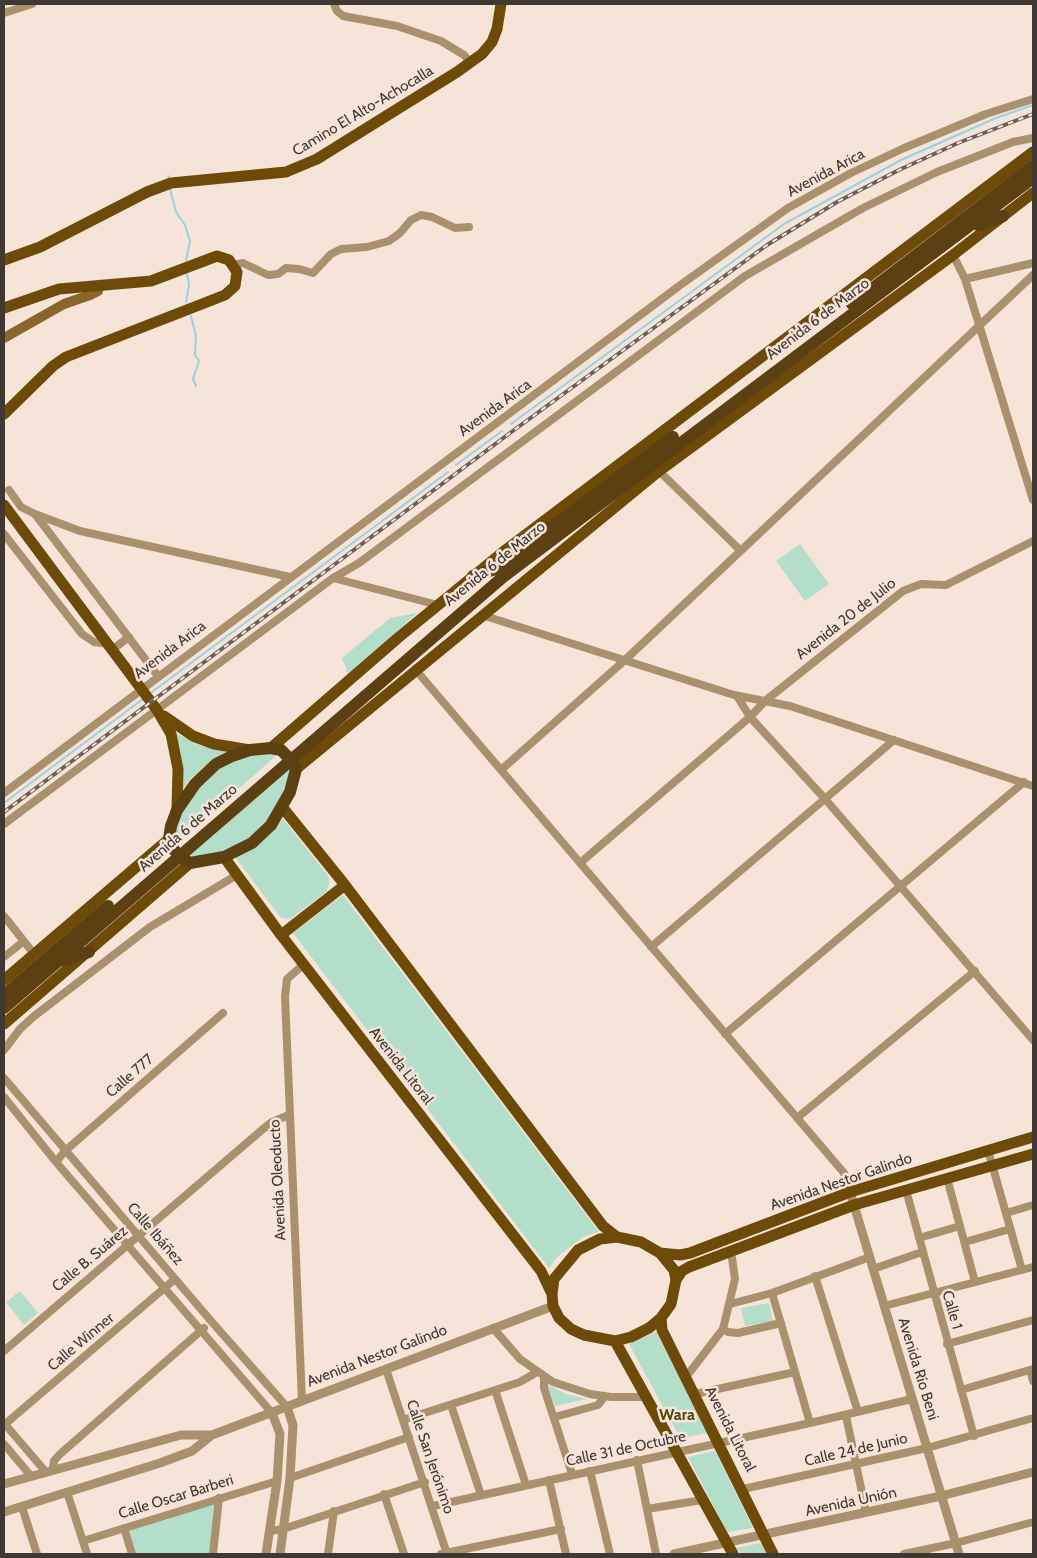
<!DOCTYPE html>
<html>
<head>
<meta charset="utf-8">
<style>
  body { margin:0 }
  #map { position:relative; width:1037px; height:1558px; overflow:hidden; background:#f6e4d8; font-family:Cabin,sans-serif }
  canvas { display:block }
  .frame { position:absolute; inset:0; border:5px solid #3f3833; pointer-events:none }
</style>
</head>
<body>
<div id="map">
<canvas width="1037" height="1558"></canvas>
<div class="frame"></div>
</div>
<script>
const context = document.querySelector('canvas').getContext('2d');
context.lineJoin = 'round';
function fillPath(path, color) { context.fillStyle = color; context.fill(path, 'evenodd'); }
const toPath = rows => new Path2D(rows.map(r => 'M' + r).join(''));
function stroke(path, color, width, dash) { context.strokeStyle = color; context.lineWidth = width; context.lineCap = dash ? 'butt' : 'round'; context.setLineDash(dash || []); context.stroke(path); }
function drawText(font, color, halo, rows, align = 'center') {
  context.font = font + ' Cabin,sans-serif'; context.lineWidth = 5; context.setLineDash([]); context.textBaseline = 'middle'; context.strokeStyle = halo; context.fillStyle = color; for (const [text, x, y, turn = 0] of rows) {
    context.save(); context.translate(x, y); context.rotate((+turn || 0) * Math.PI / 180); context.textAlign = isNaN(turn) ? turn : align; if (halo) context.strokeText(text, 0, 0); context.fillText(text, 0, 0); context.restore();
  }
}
fillPath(toPath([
  [800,544,829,584,805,601,776,561],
  [417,613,348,674,342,658,390,618],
  [174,732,201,746,232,752,206,765,188,781,181,793,181,753],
  [269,753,278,754,176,844,174,836,184,806,212,773,230,762,250,755],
  [291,768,288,786,274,814,247,842,209,857,186,856],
  [283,819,329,877,329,885,326,892,290,919,281,918,235,857,268,835],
  [343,895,599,1232,583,1237,557,1257,549,1268,293,933],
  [20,1291,38,1313,24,1325,6,1302],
  [769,1303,773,1321,745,1326,741,1308],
  [656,1332,708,1433,680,1438,629,1344],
  [546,1384,566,1394,587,1399,555,1406],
  [715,1451,753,1528,727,1532,688,1457],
  [213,1501,216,1504,210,1554,136,1554,129,1530],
  [761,1543,767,1554,742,1554,736,1548]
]), '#b3dfca');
stroke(toPath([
  [168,176,169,177],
  [170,189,176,212,185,225,190,241,186,261],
  [186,302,189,285,187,274],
  [191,316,196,336,195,355,199,361,193,379,196,386],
  [511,424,784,224,901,160,996,118,1033,105],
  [456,465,502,431],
  [152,692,448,472],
  [4,803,143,699]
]), '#92d3e5', 2);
stroke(toPath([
  [334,4,337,11,343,16,397,26,441,41,464,55,470,62],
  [4,13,32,4],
  [953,255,965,279,1033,500],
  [234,265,243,263,268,275,278,274,286,268,299,269,313,273,331,254,341,249,367,247,389,241,400,233,411,220,421,215,432,217,455,228,469,227],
  [965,279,1033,263],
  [659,471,740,550],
  [9,490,21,507,35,514,158,676],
  [35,514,80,531,290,577],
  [4,534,82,634,94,642,109,644],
  [333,578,438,605],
  [482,615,734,695,790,706,1033,786],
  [113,649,129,637],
  [415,669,844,1173,850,1192],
  [737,696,750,717,826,800,1033,1040],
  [501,770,625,660,1033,275],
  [4,793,679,286,788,208,851,173,904,148,986,114,1033,99],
  [4,824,333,578,359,563,745,276,863,208,937,172,1013,142,1033,138],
  [580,863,750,717,765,701,903,591,921,584,946,585,1033,541],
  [4,916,34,954],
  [651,947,894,740],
  [4,957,24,941],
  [725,1034,1024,782],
  [4,1050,20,1029,33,1017,150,927,237,875],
  [4,1078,211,1321,287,1407],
  [4,1097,56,1162,272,1413],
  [797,1118,975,971],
  [988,1150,1022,1270],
  [56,1162,65,1151,223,1013],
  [947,1178,975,1282],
  [906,1190,974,1436],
  [1006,1213,1033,1205],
  [919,1238,960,1226],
  [965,1242,1010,1229],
  [873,1269,922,1252],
  [815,1276,858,1412],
  [772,1293,810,1423],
  [730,1304,772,1293,870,1257],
  [884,1306,1033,1267],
  [493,1328,520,1359,553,1382,590,1394,611,1397,646,1397],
  [723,1329,728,1332,738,1333,781,1323],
  [947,1344,1033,1320],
  [4,1351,263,1129,272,1122,289,1115],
  [386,1369,447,1554],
  [1030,1370,1033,1381],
  [544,1376,544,1388,572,1474],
  [686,1377,723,1329,735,1279,731,1251],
  [495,1390,526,1485],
  [961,1390,1033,1369],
  [695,1394,795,1372],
  [302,1401,285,996,287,979,304,964],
  [451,1405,481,1495],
  [846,1416,866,1512],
  [555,1417,598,1405,605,1396],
  [403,1420,520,1382,537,1372],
  [4,1423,45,1471],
  [4,1425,175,1279],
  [4,1444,30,1475],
  [637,1460,656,1554],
  [53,1469,54,1461,59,1455,204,1328],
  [590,1471,610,1554],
  [290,1478,409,1437],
  [549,1480,566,1554],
  [743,1489,927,1448,1033,1418],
  [67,1492,87,1554],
  [384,1494,404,1554],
  [433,1506,810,1423,912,1399],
  [22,1507,37,1554],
  [647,1509,702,1500],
  [124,1528,132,1554],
  [270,1531,283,1529,425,1482],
  [83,1541,277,1481],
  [213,1554,219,1498],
  [328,1554,334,1511],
  [441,1554,561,1529],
  [904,1554,956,1543,1033,1522]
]), '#aa916d', 8);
stroke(toPath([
  [850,1192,959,1554],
  [4,1484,181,1435,212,1435],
  [4,1512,160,1463,192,1451,212,1435,553,1306],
  [266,1554,277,1481,280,1434,272,1413],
  [280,1554,290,1478,293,1425,287,1407],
  [674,1554,941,1496,1033,1472]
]), '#aa916d', 9);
stroke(toPath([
  [4,338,64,304,90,295,98,291,99,286]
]), '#8b662c', 10);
stroke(toPath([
  [4,260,40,247,147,192,171,183,286,172,317,159,457,72,482,54,492,42,497,29,501,4],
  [4,308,59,289,151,281,217,256,229,260,237,272,235,286,225,295,66,357,53,366,4,414],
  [4,505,157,710,171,734,178,769,177,810],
  [164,716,193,736,214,744,250,750],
  [271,748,399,637,503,552,1033,152],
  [296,769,659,471,953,255,1033,193],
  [283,808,345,885,603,1226,617,1237],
  [224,857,281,935,541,1271,552,1294],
  [281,935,345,885],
  [4,980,169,839],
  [4,1024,190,863],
  [617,1237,641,1242,660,1253,674,1270,676,1280,671,1304,661,1318,649,1328,631,1337,615,1341,584,1335,571,1329,559,1318,553,1306,552,1294,554,1279,578,1250,600,1239,617,1237],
  [660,1253,680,1255,690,1253,850,1192,1033,1137],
  [676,1280,682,1271,689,1267,854,1205,1033,1154],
  [661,1318,662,1330,773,1554],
  [615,1341,733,1554]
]), '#6e4a08', 11);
stroke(toPath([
  [978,225,1003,216],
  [852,304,1033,166],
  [498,570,534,540,673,437],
  [473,576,502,567],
  [271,748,281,750,291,760,296,769,290,792,271,825,252,843,224,857,190,863,179,856,171,846,169,839,171,826,177,810,195,784,216,764,232,756,250,750,271,748],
  [63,960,89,952],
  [4,995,108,906],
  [4,1008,503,577,1033,178]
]), '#5c4011', 12);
const rail = toPath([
  [4,812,510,433,767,245,837,202,899,170,958,143,1033,114]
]);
stroke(rail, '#696059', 4);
stroke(rail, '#f6e4d8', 2, [5.5]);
drawText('15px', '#3f3833', '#f6e4d8', [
  ["Camino El Alto-Achocalla",363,111,-31],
  ["Avenida Arica",826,173,-28],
  ["Avenida 6 de Marzo",818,319,-37],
  ["Avenida Arica",495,408,-36],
  ["Avenida 6 de Marzo",495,564,-39],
  ["Avenida 20 de Julio",846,619,-38],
  ["Avenida Arica",170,650,-37],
  ["Avenida 6 de Marzo",188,828,-41],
  ["Avenida Litoral",401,1066,52],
  ["Calle 777",130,1076,-41],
  ["Avenida Oleoducto",278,1180,-93],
  ["Avenida Nestor Galindo",841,1182,-19],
  ["Calle Ibáñez",155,1234,49],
  ["Calle B. Suárez",90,1259,-40],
  ["Calle 1",952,1310,74],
  ["Calle Winner",81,1342,-40],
  ["Avenida Nestor Galindo",377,1356,-21],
  ["Avenida Río Beni",918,1369,73],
  ["Avenida Litoral",730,1429,63],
  ["Calle 31 de Octubre",626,1449,-12],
  ["Calle 24 de Junio",856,1450,-13],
  ["Calle San Jerónimo",430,1457,71],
  ["Calle Oscar Barberi",176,1497,-17],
  ["Avenida Unión",851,1502,-12]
]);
drawText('bold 16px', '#4e4a0a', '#f6e4d8', [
  ["Wara",677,1415]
]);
</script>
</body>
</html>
